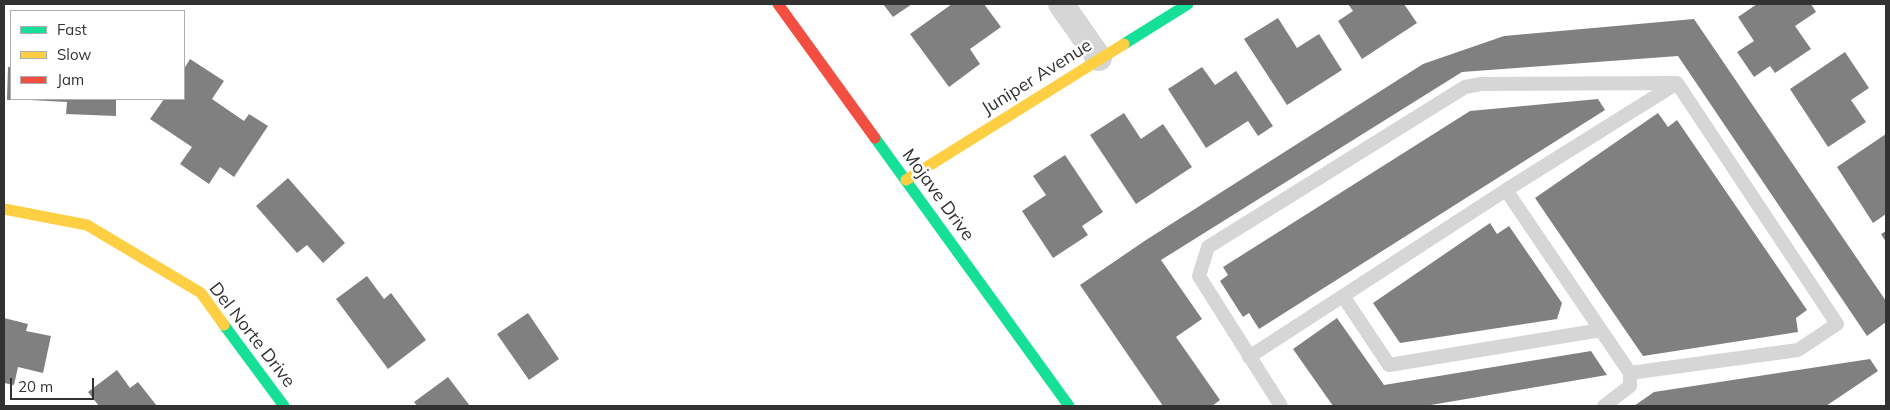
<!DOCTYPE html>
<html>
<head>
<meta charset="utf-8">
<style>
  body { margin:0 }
  #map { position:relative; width:1890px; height:410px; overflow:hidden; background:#fff; font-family:Mulish,sans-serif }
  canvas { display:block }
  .frame { position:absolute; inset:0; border:5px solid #323232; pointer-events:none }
  .legend { position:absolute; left:10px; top:10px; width:175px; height:90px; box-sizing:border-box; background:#fff; border:1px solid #adadad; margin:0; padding:6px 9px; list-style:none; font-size:15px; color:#323232 }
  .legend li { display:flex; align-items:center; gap:10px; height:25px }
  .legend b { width:25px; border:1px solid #adadad }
  .scale { position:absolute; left:10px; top:378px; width:84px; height:22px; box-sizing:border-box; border:2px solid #323232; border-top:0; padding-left:6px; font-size:15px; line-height:18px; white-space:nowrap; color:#323232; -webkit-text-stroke:4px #fff; paint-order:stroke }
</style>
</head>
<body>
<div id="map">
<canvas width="1890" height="410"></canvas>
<div class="frame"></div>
<ul class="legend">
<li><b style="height:6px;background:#16e098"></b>Fast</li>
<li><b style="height:6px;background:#ffcf43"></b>Slow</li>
<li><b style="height:6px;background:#f24e42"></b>Jam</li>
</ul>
<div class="scale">20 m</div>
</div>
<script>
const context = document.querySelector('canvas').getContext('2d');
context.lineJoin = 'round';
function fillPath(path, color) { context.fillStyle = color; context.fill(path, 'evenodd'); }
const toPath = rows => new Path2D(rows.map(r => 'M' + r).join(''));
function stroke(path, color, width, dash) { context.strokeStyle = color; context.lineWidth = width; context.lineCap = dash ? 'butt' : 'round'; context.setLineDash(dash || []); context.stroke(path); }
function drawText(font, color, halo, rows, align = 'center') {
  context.font = font + ' Mulish,sans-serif'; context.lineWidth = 5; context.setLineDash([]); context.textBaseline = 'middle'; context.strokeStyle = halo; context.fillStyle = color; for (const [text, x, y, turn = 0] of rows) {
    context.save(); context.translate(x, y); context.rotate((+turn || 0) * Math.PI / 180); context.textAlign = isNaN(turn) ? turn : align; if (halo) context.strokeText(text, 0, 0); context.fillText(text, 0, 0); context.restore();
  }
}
fillPath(toPath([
  [883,4,912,4,893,17],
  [952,4,984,4,1001,27,970,49,980,64,949,87,910,34],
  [1348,4,1404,4,1417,23,1362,59,1338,21,1353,11],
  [1757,4,1811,4,1816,12,1795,26,1811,49,1775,73,1770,66,1754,77,1737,52,1754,41,1738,17],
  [1278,18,1297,48,1319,34,1342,70,1287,105,1244,39],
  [1694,19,1886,301,1886,322,1867,336,1678,56,1462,72,1161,260,1202,319,1176,337,1220,400,1212,406,1163,406,1080,285,1146,240,1423,64,1504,36],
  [1845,52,1869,88,1851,100,1866,122,1828,147,1790,89],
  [190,59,224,81,212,99,244,121,249,114,268,126,234,177,220,167,209,184,180,164,192,147,150,119,164,99,184,99,184,69],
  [8,67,11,67,11,100,7,100],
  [1202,67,1215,85,1236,71,1273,126,1258,136,1248,121,1206,148,1168,89],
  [11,99,116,99,116,116,66,114,67,102],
  [1598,99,1605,110,1259,329,1249,313,1243,317,1220,281,1228,275,1223,267,1470,111],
  [1124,113,1141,139,1163,124,1192,167,1136,204,1090,135],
  [1658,113,1668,127,1677,120,1807,310,1796,318,1798,332,1643,356,1535,198],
  [1886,134,1886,214,1873,223,1837,167],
  [1065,155,1103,212,1082,226,1088,235,1053,258,1022,211,1046,195,1033,176],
  [288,178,345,243,323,263,307,245,297,253,256,206],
  [1490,223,1497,234,1509,226,1562,303,1557,319,1400,343,1373,303],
  [1886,231,1886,242,1881,234],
  [367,276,384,299,391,293,426,340,388,369,336,299],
  [528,313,559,359,529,380,497,334],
  [4,318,28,324,26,331,51,336,43,373,18,367,14,385,4,383],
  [1337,318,1384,385,1591,351,1607,375,1425,406,1333,406,1293,349],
  [1870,359,1878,371,1826,406,1634,406,1654,392],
  [117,370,130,388,138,382,157,406,99,406,88,392],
  [448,377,470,406,417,406,414,402]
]), '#808080');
stroke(toPath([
  [1343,296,1389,365,1601,330],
  [1249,357,1506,190],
  [1630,373,1798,350,1837,324,1677,83],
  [1281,406,1199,276,1208,247,1465,87,1481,84,1677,83,1506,190,1630,373,1630,386,1604,406]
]), '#d6d6d6', 14);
stroke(toPath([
  [1061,4,1099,58]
]), '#d6d6d6', 26);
stroke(toPath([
  [1124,44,1188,4],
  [875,138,1069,406],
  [224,325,284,406]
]), '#16e098', 11);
stroke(toPath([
  [906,180,1124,44],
  [4,209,87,225,201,293,224,325]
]), '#ffcf43', 11);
stroke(toPath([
  [778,4,875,138]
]), '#f24e42', 11);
drawText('18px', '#323232', '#fff', [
  ["Juniper Avenue",1037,77,-32],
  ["Mojave Drive",938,195,54],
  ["Del Norte Drive",252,335,52]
]);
</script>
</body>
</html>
